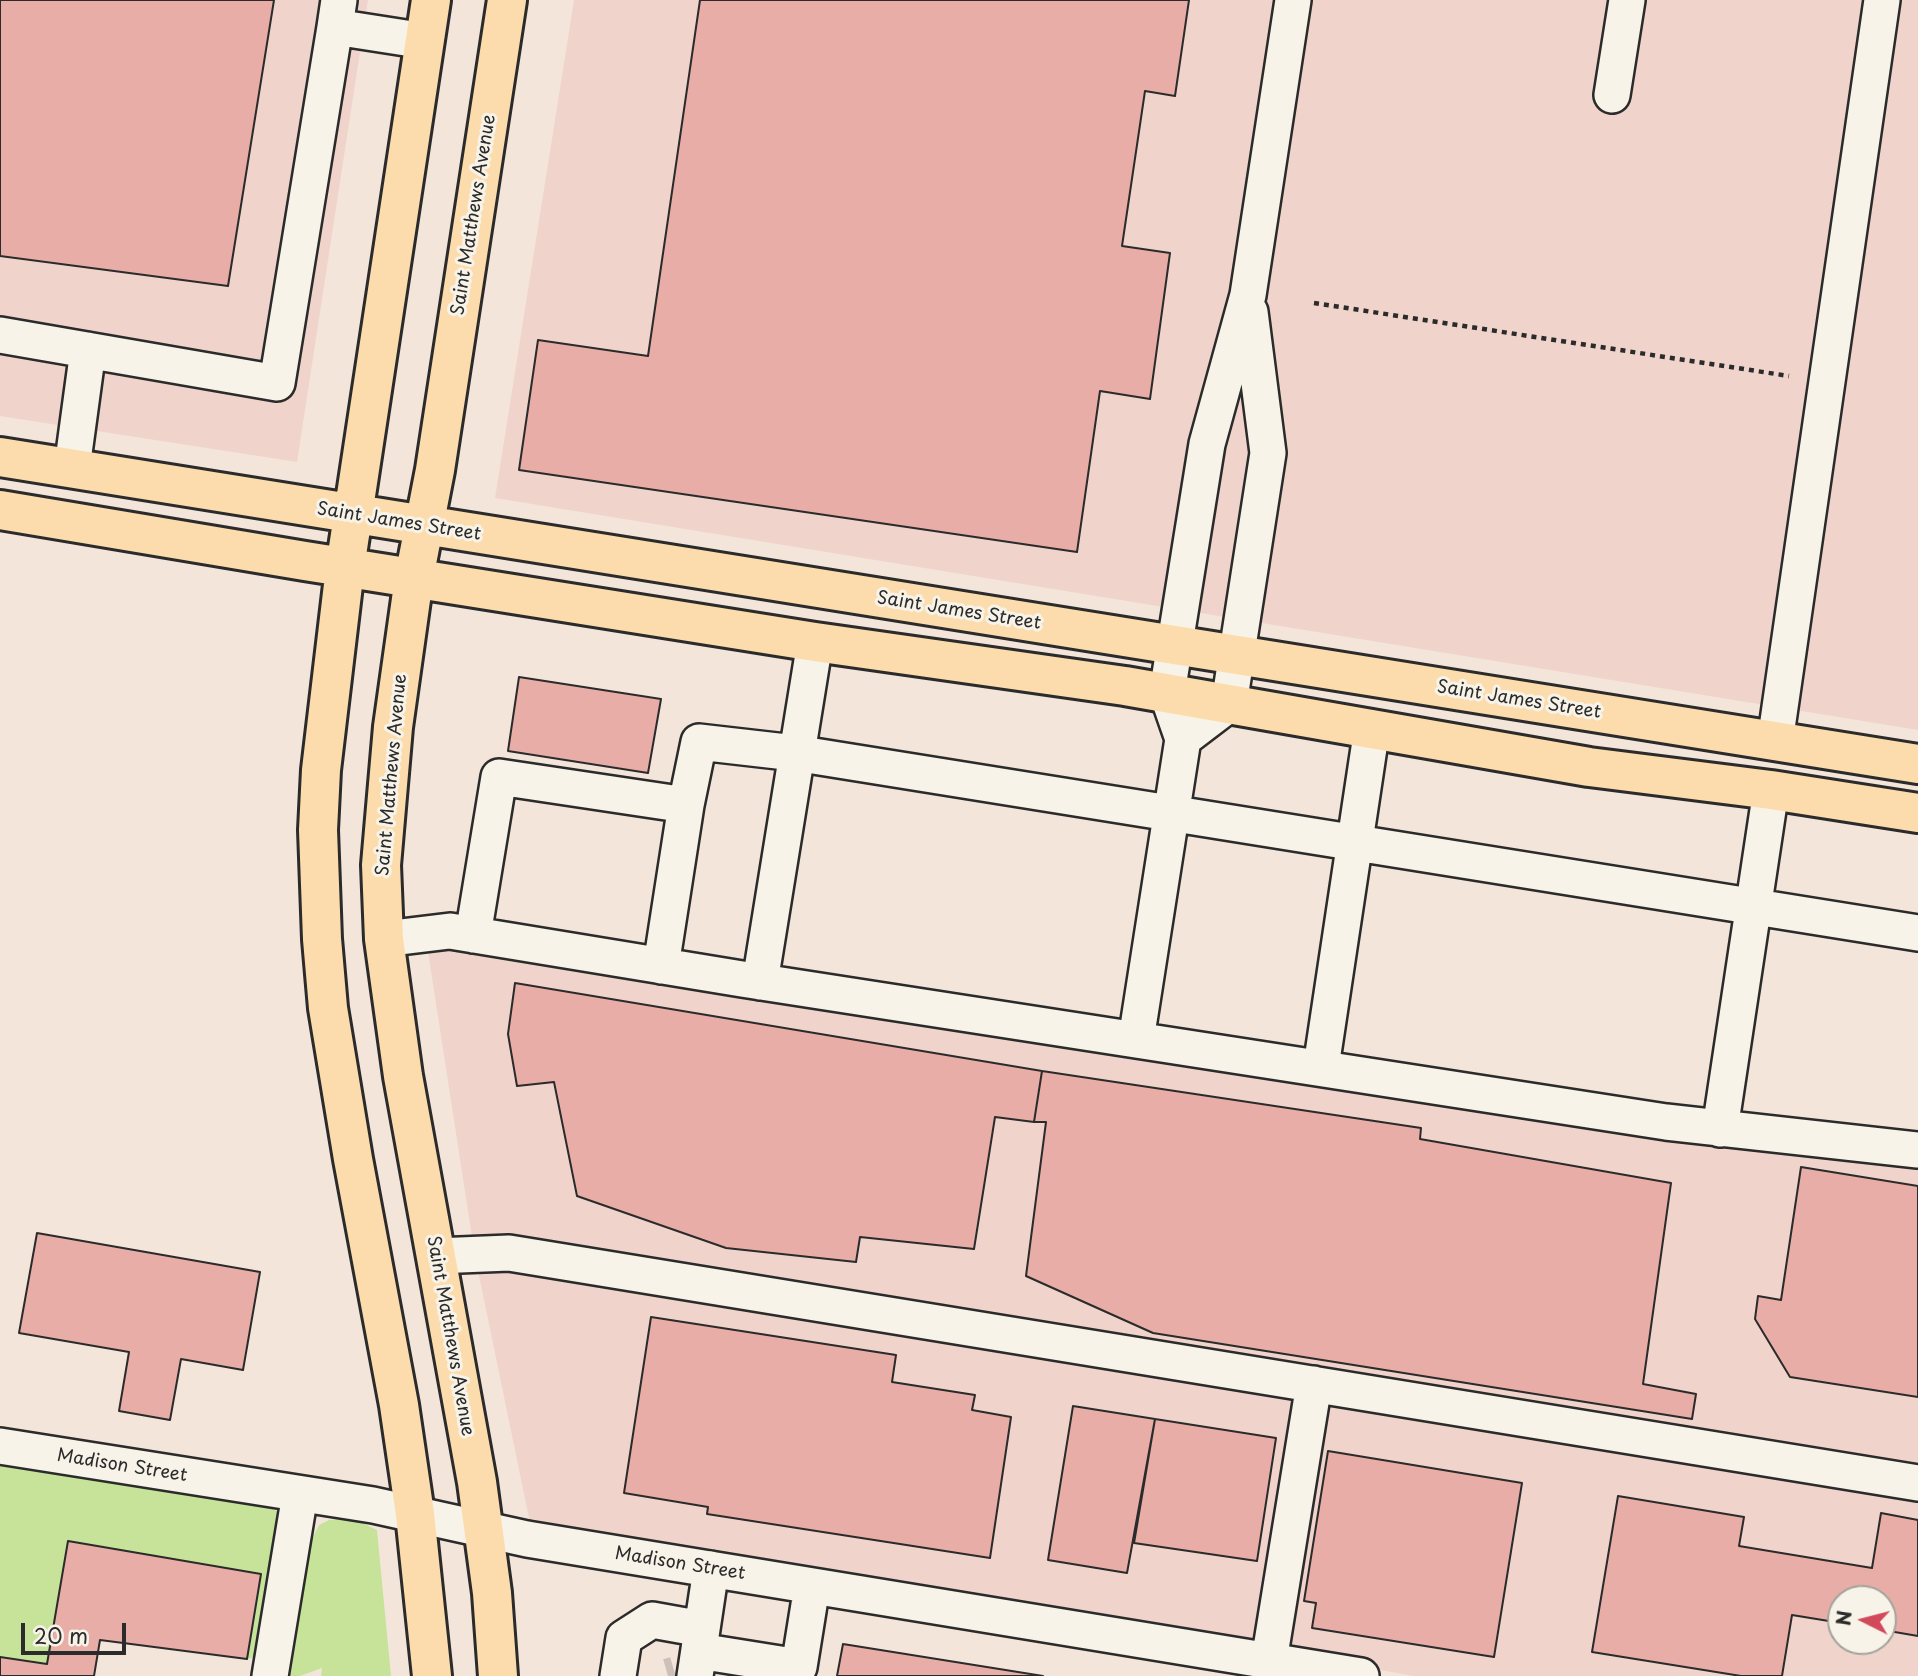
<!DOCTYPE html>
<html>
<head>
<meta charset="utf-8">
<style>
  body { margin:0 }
  #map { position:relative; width:1918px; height:1676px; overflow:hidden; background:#f4e5db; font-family:"Playpen Sans",sans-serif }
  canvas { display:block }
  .north { position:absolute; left:1827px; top:1585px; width:70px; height:70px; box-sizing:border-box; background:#f7f3e8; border:2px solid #a5a39c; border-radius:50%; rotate:276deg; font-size:19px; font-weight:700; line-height:28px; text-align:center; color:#2b2b2b }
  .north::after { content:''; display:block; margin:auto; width:24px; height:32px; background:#d1495b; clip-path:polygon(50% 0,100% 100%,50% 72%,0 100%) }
  .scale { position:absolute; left:21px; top:1623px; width:105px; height:32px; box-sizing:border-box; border:4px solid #2b2b2b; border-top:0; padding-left:9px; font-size:21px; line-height:24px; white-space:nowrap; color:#2b2b2b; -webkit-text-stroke:5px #f7f3e8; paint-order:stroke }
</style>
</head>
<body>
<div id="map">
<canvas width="1918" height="1676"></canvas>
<div class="north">N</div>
<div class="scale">20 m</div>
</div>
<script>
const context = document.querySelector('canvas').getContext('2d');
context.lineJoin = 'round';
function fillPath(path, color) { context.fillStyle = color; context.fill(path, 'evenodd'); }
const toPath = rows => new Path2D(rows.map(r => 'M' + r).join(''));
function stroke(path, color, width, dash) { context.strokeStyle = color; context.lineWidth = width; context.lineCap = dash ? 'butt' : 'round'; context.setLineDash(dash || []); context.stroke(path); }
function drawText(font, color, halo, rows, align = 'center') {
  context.font = font + ' "Playpen Sans",sans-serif'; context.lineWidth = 6; context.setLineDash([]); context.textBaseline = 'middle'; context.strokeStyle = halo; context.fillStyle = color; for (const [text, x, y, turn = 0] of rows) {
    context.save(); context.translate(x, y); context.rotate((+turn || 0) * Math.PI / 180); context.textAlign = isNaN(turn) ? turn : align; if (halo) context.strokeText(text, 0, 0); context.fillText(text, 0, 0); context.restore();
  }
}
fillPath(toPath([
  [0,0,368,0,297,462,0,416],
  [574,0,1918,0,1918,730,495,498],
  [426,939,1918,1157,1918,1479,474,1250],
  [476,1261,1918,1489,1918,1676,1413,1676,1120,1622,530,1523],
  [1841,1599,1883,1599,1883,1641,1841,1641]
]), '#f0d4cb');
fillPath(toPath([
  [0,1463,265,1506,277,1511,282,1516,261,1656,247,1659,260,1574,68,1541,47,1664,0,1657],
  [342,1519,356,1520,377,1530,391,1676,321,1676,322,1668,300,1676,289,1676,311,1541,319,1525,329,1520]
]), '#c7e39a');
const building = toPath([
  [0,0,274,0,228,286,0,256,0,0],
  [700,0,1189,0,1175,96,1145,91,1122,246,1170,253,1150,399,1100,391,1077,552,519,470,538,340,648,356,700,0],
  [519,677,661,699,648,773,508,751,519,677],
  [515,983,1042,1071,1034,1122,995,1117,974,1249,860,1237,856,1262,726,1248,577,1196,554,1082,517,1086,508,1034,515,983],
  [1042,1071,1421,1128,1420,1139,1671,1183,1643,1384,1696,1394,1692,1419,1153,1333,1026,1276,1046,1122,1034,1122,1042,1071],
  [1801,1167,1918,1186,1918,1397,1790,1377,1755,1319,1758,1296,1781,1300,1801,1167],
  [37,1233,260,1272,243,1370,181,1359,170,1420,119,1411,129,1352,19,1333,37,1233],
  [651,1317,896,1355,892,1382,975,1395,972,1410,1011,1417,990,1558,707,1514,708,1507,624,1493,651,1317],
  [1073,1406,1155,1419,1127,1573,1048,1560,1073,1406],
  [1155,1419,1276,1438,1257,1561,1134,1543,1155,1419],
  [1328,1451,1522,1483,1494,1657,1312,1628,1316,1603,1304,1601,1328,1451],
  [1618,1496,1744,1517,1739,1546,1872,1568,1881,1513,1918,1520,1918,1636,1883,1630,1883,1599,1841,1599,1841,1623,1792,1615,1782,1676,1741,1676,1592,1652,1618,1496],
  [68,1541,261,1574,247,1659,100,1640,94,1676,0,1676,0,1657,47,1664,68,1541],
  [843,1644,1043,1676,837,1676,843,1644]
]);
fillPath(building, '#e7ada6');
stroke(building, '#2b2b2b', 2);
stroke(toPath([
  [668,1676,675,1674]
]), '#ccc0b8', 35, [35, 18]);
const minor = toPath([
  [339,0,335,27,425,41],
  [1612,95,1627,0],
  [0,335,277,383,335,27],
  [72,468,88,350],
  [1183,739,1229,704,1268,453,1250,312],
  [1775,742,1882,0],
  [686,805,699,742,795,753,1918,933],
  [473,935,499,777,686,805,661,966],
  [384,939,450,931,742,979,1666,1122,1918,1150],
  [760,982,815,642],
  [1136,1040,1183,739,1167,693,1207,444,1248,295,1293,0],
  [1321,1067,1372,728],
  [1720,1129,1771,790],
  [435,1256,509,1253,1918,1483],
  [0,1446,373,1505,527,1539,1361,1676],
  [699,1651,799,1667,812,1586],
  [1269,1661,1314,1384],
  [270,1676,300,1494],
  [618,1676,624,1638,652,1620,702,1629],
  [695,1676,711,1569]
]);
const major = toPath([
  [431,0,345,568,321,770,318,830,322,939,328,1008,353,1159,399,1405,415,1514,432,1676],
  [0,457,1918,764],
  [0,510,305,561,815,642,1125,686,1589,767,1771,790,1918,813],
  [498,1676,492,1593,477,1482,403,1076,384,939,381,865,393,727,414,578,435,470,507,0]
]);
stroke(minor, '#2b2b2b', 40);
stroke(major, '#2b2b2b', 44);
stroke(toPath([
  [1314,303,1789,376]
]), '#2b2b2b', 4.5, [5, 5]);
stroke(minor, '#f7f3e8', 35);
stroke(major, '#fcdcac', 38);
drawText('18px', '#2b2b2b', '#f7f3e8', [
  ["Saint Matthews Avenue",474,215,-81],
  ["Saint James Street",399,522,9],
  ["Saint James Street",959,611,9],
  ["Saint James Street",1519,700,9],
  ["Saint Matthews Avenue",392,775,-85],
  ["Saint Matthews Avenue",450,1336,80],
  ["Madison Street",122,1466,9],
  ["Madison Street",680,1564,9]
]);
</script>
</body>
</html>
